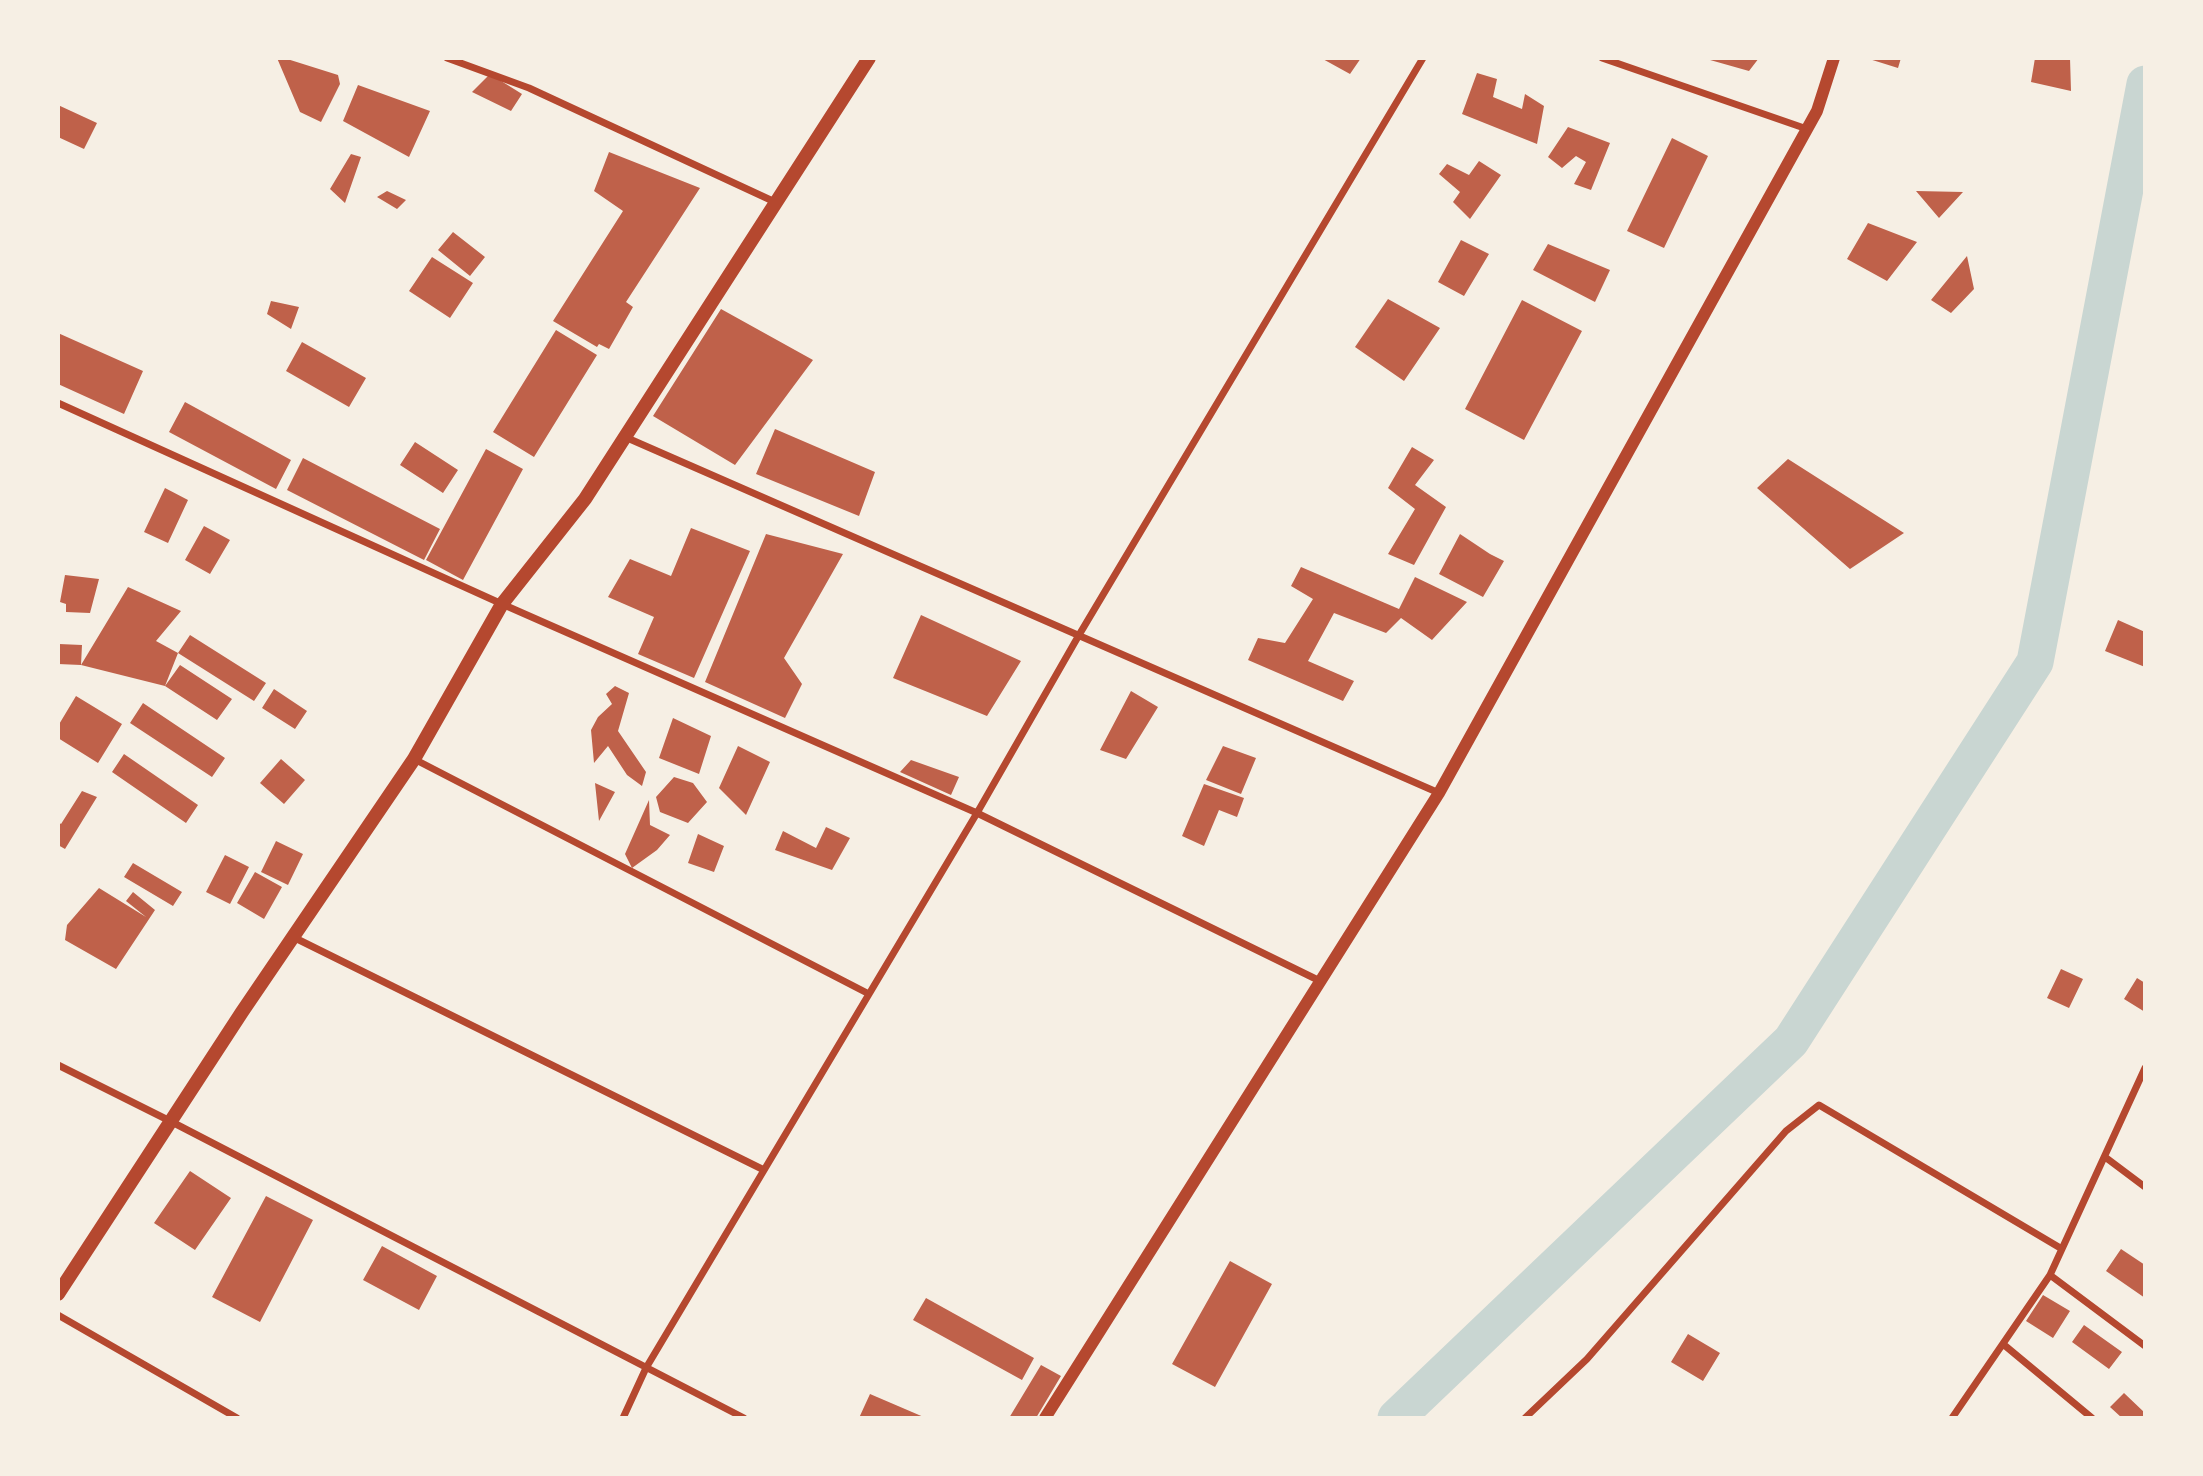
<!DOCTYPE html>
<html>
<head>
<meta charset="utf-8">
<style>
  body { margin:0 }
  #map { position:relative; width:2203px; height:1476px; overflow:hidden; background:#f6efe4; font-family:Raleway,sans-serif }
  canvas { display:block }
  .frame { position:absolute; inset:0; border:60px solid #f6efe4; pointer-events:none }
</style>
</head>
<body>
<div id="map">
<canvas width="2203" height="1476"></canvas>
<div class="frame"></div>
</div>
<script>
const context = document.querySelector('canvas').getContext('2d');
context.lineJoin = 'round';
const toPath = rows => new Path2D(rows.map(r => 'M' + r).join(''));
function stroke(path, color, width, dash) { context.strokeStyle = color; context.lineWidth = width; context.lineCap = dash ? 'butt' : 'round'; context.setLineDash(dash || []); context.stroke(path); }
function fillPath(path, color) { context.fillStyle = color; context.fill(path, 'evenodd'); }
stroke(toPath([
  [1396,1418,1791,1041,2035,662,2145,84]
]), '#c9d6d2', 37);
fillPath(toPath([
  [277,58,284,58,338,75,340,84,321,122,300,112],
  [1321,58,1361,58,1350,74],
  [1703,58,1759,58,1749,71],
  [1866,58,1901,58,1898,68],
  [2035,58,2070,58,2071,91,2031,82],
  [1477,73,1497,79,1493,97,1522,109,1525,94,1544,106,1537,144,1462,114],
  [490,74,522,94,511,111,472,92],
  [358,85,430,111,409,157,343,121],
  [58,105,97,123,84,149,58,137],
  [1568,127,1610,143,1591,190,1574,184,1586,162,1576,156,1562,168,1548,157],
  [1672,138,1708,156,1664,248,1627,231],
  [609,152,700,188,626,302,633,307,609,349,599,344,597,347,553,321,623,211,594,191],
  [351,154,361,157,345,203,330,189],
  [1479,161,1501,175,1470,219,1453,202,1460,192,1439,174,1447,164,1469,175],
  [387,191,406,200,397,209,377,197],
  [1916,191,1963,192,1939,218],
  [1868,223,1917,242,1887,281,1847,259],
  [453,232,485,257,470,276,438,250],
  [1461,240,1489,254,1464,296,1438,282],
  [1548,244,1610,270,1595,302,1533,270],
  [1967,256,1974,289,1951,313,1931,300],
  [432,257,473,283,450,318,409,291],
  [1388,299,1440,328,1404,381,1355,347],
  [1522,300,1582,331,1524,440,1465,409],
  [271,301,299,307,291,329,267,314],
  [721,309,813,360,735,465,653,416],
  [556,330,597,355,534,457,493,432],
  [58,333,143,371,124,414,58,384],
  [302,342,366,378,349,407,286,371],
  [185,402,291,460,276,489,169,432],
  [775,429,875,472,859,516,756,474],
  [415,442,458,470,443,493,400,465],
  [1412,447,1434,460,1415,485,1446,507,1414,565,1388,554,1415,509,1388,488],
  [486,449,523,469,463,580,426,560],
  [303,458,440,529,424,560,287,490],
  [1788,459,1904,533,1850,569,1757,488],
  [165,488,188,500,168,543,144,532],
  [204,526,230,540,210,574,185,560],
  [691,528,750,551,694,678,638,654,654,617,608,597,630,559,671,576],
  [766,534,843,554,784,658,802,684,785,718,705,682],
  [1460,534,1490,554,1504,561,1483,597,1439,574],
  [1301,567,1399,609,1415,577,1467,602,1432,640,1401,618,1386,633,1334,613,1308,661,1354,681,1343,701,1248,660,1258,638,1285,643,1313,599,1291,586],
  [65,575,99,579,90,613,66,612,66,604,60,602],
  [128,587,181,611,156,641,178,653,165,686,81,665],
  [921,615,1021,661,987,716,893,678],
  [2118,620,2145,632,2145,667,2105,651],
  [190,635,266,683,254,701,178,653],
  [59,644,82,645,81,665,58,664],
  [180,665,232,699,217,720,165,686],
  [615,686,629,693,618,731,646,772,642,786,627,775,608,746,594,763,591,730,598,717,612,704,606,694],
  [274,689,307,711,295,729,262,708],
  [1131,691,1158,707,1126,759,1100,750],
  [76,696,122,724,98,763,58,738,58,726],
  [143,703,225,758,212,777,130,723],
  [673,718,711,736,699,774,659,758],
  [738,746,770,762,746,815,719,788],
  [1223,746,1256,758,1241,794,1206,780],
  [124,754,198,805,186,823,112,772],
  [281,759,305,780,284,804,260,783],
  [911,760,959,777,951,795,900,772],
  [674,777,693,783,707,802,688,823,660,812,656,797],
  [595,783,615,792,599,821],
  [1204,784,1244,798,1237,817,1219,810,1204,846,1182,836],
  [82,791,97,797,65,849,58,845,58,822,61,824],
  [649,800,650,825,670,835,657,850,632,868,625,854],
  [826,827,850,838,832,870,775,850,783,831,816,848],
  [698,834,724,846,714,872,688,863],
  [276,841,303,854,288,885,261,872],
  [225,855,249,867,230,904,206,892],
  [133,863,182,892,173,906,124,877],
  [255,872,282,887,264,919,237,903],
  [99,888,146,917,126,901,133,892,155,910,116,969,65,940,67,925],
  [2061,969,2083,979,2069,1008,2047,998],
  [2137,978,2145,983,2145,1012,2124,999],
  [190,1171,231,1198,195,1250,154,1223],
  [266,1196,313,1220,260,1322,212,1297],
  [382,1246,437,1276,419,1310,363,1280],
  [2121,1249,2145,1265,2145,1298,2106,1271],
  [1230,1261,1272,1284,1215,1387,1172,1364],
  [2043,1295,2070,1311,2053,1338,2026,1321],
  [926,1298,1034,1358,1022,1380,913,1320],
  [2084,1325,2122,1352,2109,1369,2072,1342],
  [1688,1334,1720,1353,1703,1381,1671,1362],
  [1041,1365,1061,1376,1036,1418,1009,1418],
  [2124,1393,2145,1413,2145,1418,2122,1418,2110,1407],
  [870,1394,926,1418,859,1418]
]), '#bf614a');
stroke(toPath([
  [447,58,529,88,775,202],
  [1602,58,1807,129],
  [58,403,502,604,977,813,1320,981],
  [625,437,1439,793],
  [414,759,869,994],
  [293,937,764,1170],
  [58,1065,170,1121,744,1418],
  [2105,1157,2145,1187],
  [2050,1275,2145,1346],
  [58,1315,237,1418],
  [2003,1344,2092,1418],
  [623,1418,646,1368,977,813,1079,635,1423,58],
  [1525,1418,1587,1359,1786,1131,1819,1105,2062,1249],
  [1952,1418,2050,1275,2145,1068]
]), '#b5482f', 7);
stroke(toPath([
  [1045,1418,1439,793,1817,111,1834,58]
]), '#b5482f', 12);
stroke(toPath([
  [58,1294,242,1012,414,759,502,604,585,499,869,58]
]), '#b5482f', 14);
</script>
</body>
</html>
